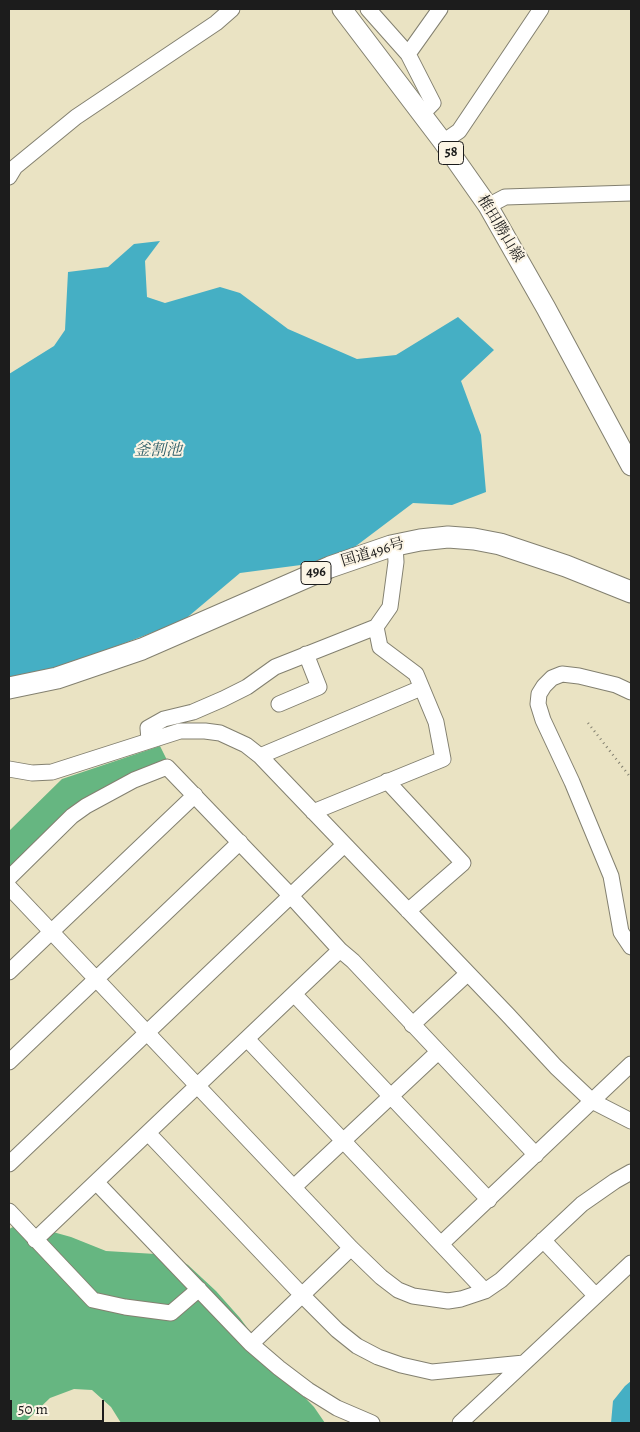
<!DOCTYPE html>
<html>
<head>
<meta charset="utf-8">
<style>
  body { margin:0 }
  #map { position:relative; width:640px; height:1432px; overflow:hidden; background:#eae3c3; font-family:Alegreya,serif }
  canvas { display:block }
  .frame { position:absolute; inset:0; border:10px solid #1c1c1c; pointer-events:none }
  .scale { position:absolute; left:10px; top:1400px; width:94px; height:22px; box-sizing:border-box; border:2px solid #1c1c1c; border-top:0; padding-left:6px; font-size:15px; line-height:18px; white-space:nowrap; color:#1c1c1c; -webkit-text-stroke:4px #fcf5e5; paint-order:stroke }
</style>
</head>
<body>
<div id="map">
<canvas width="640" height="1432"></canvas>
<div class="frame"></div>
<div class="scale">50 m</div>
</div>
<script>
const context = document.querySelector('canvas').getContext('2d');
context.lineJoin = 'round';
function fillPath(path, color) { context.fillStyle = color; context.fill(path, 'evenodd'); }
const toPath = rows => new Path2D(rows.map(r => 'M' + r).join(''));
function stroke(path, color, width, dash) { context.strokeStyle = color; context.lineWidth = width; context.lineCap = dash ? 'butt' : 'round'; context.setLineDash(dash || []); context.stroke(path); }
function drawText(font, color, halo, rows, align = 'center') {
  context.font = font + ' Alegreya,"Noto Serif JP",serif'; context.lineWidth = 4; context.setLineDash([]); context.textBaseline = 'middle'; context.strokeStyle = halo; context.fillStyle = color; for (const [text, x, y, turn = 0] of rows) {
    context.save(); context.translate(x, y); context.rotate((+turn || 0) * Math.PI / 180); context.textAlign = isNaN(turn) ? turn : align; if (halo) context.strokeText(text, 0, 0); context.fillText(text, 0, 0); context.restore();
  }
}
fillPath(toPath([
  [160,746,167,760,84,801,9,870,9,831,62,779],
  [17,1225,35,1227,71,1237,106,1251,172,1255,188,1265,216,1291,240,1318,279,1371,314,1407,325,1423,121,1423,111,1407,92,1390,74,1389,50,1398,24,1423,9,1423,9,1229]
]), '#66b681');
fillPath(toPath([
  [160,241,145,261,147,297,165,303,220,287,240,293,288,329,357,359,396,355,458,317,494,350,461,381,481,435,486,492,452,505,413,503,352,549,316,563,240,573,183,621,64,666,9,677,9,374,54,346,65,330,68,272,108,267,134,244],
  [631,1381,631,1423,611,1423,613,1401,625,1386]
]), '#45afc4');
const minor = toPath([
  [368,9,408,54,433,103,422,114],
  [408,54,440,9],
  [443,142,459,131,541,9],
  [9,177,15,167,76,117,216,23,232,9],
  [488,206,505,197,631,193],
  [376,627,390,607,396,562,395,545],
  [631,692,616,685,579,676,562,674,552,678,544,686,539,694,538,704,543,720,572,782,611,876,621,932,631,947],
  [279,704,319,687,306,654],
  [149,740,148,728,164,719,193,712,223,699,247,687,275,667,376,627,380,647,416,674,436,722,443,759,313,812],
  [260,756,421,688],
  [9,769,32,773,52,772,180,731,205,731,220,733,246,745,260,756,508,1015,556,1067,592,1101,631,1121],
  [387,781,463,863,408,911],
  [9,878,72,816,86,806,134,780,167,767,290,895,340,950,353,961,536,1155],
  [9,887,351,1248,381,1277,398,1290,413,1296,448,1301,461,1299,485,1291,501,1280,582,1204,615,1181,631,1172],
  [9,972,195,795],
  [294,994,489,1200],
  [412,1025,467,974],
  [247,1039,485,1291],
  [9,1062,240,842],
  [148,1133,302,1295,337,1330,357,1346,378,1357,401,1365,432,1372,524,1363],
  [9,1164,344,845],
  [96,1182,251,1344,279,1368,308,1390,337,1408,372,1423],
  [294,1187,438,1052],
  [9,1211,93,1300,125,1307,171,1313,199,1289],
  [35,1240,340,950],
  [543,1240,595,1295],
  [441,1244,631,1064],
  [251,1344,351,1248],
  [460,1423,631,1263]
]);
const major = toPath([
  [342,9,443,142,488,206,546,308,631,466]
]);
const highway = toPath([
  [9,688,57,678,142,649,330,567,391,546,420,540,448,537,474,539,500,544,566,566,631,592]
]);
stroke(minor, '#838070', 17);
stroke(major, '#838070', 21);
stroke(highway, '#838070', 23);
stroke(toPath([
  [588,723,631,778]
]), '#838070', 2.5, [1, 4]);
stroke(minor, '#fff', 15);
stroke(major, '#fff', 19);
stroke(highway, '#fff', 21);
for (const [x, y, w] of [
  [451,153,25],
  [316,573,30]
]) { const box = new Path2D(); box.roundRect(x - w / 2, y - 11.5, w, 23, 4); context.fillStyle = '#fcf5e5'; context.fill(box); stroke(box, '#1c1c1c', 1); }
drawText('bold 14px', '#1c1c1c', null, [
  ["58",451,153],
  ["496",316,573]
]);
drawText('15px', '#1c1c1c', '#fcf5e5', [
  ["椎田勝山線",500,229,59],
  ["国道496号",373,553,-17]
]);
drawText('italic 16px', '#2e5e68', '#fcf5e5', [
  ["釜割池",158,451]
]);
</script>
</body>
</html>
